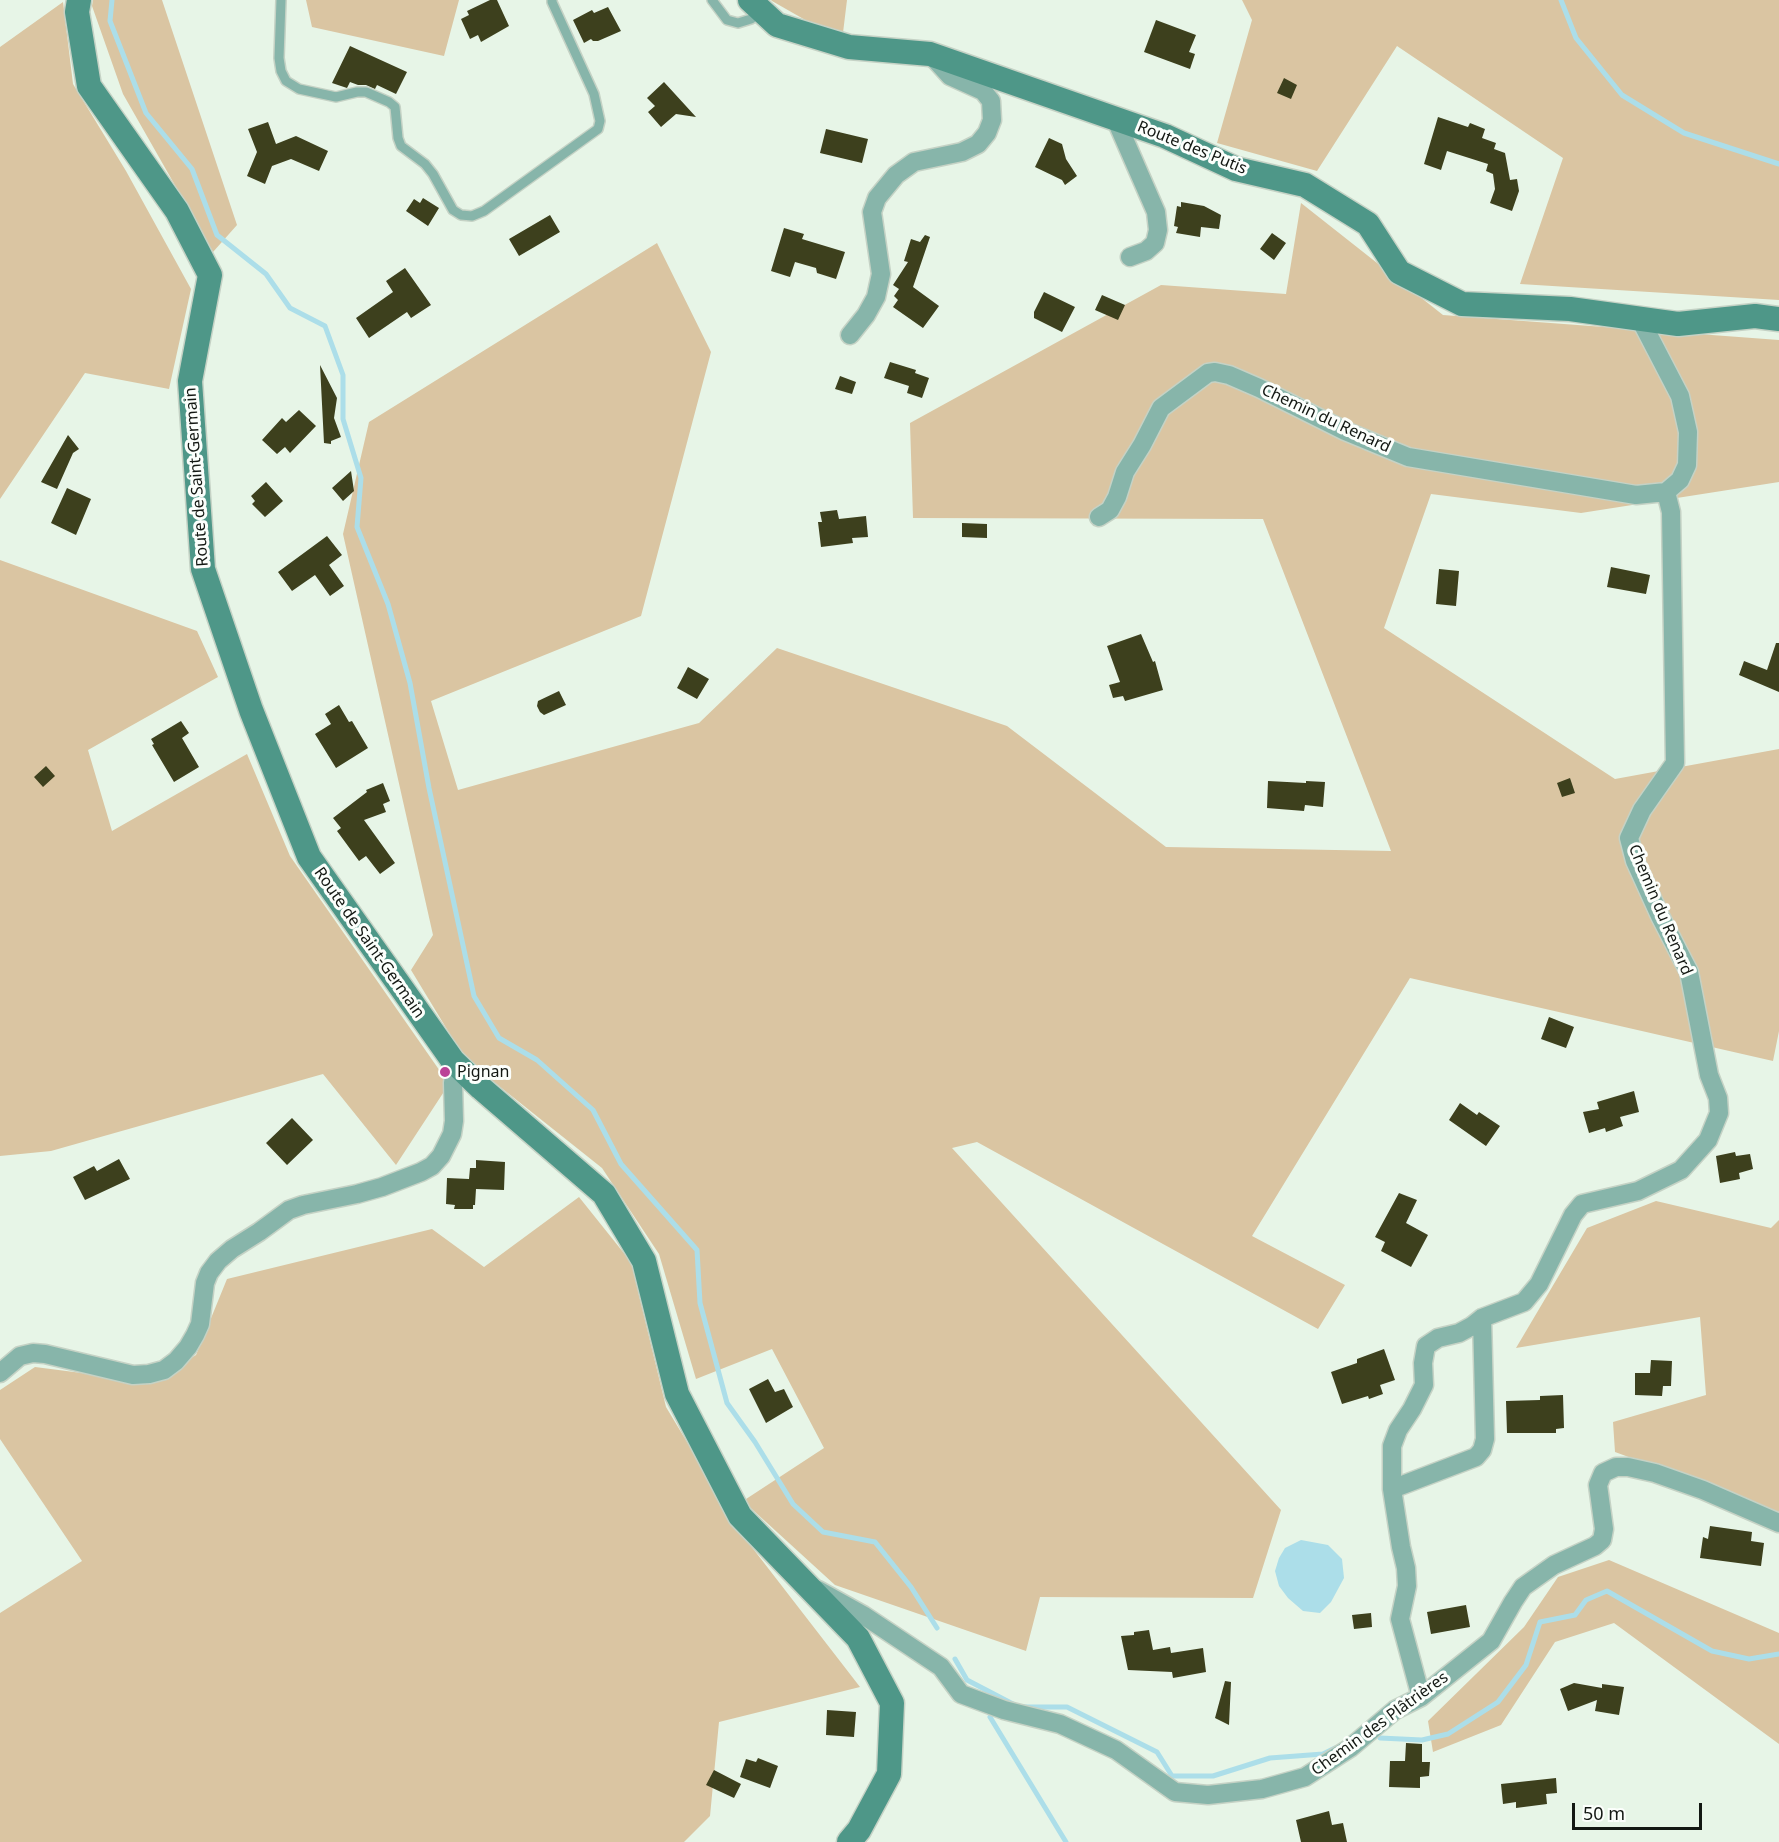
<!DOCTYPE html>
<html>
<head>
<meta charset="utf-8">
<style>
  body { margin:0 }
  #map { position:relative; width:1779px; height:1842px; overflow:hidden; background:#e7f5e7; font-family:"Noto Sans",sans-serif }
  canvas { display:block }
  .scale { position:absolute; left:1572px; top:1803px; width:130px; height:27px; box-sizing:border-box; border:3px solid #131813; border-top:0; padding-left:8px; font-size:18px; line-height:21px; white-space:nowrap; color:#131813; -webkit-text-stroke:4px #fcfffc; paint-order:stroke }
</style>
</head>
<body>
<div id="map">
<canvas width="1779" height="1842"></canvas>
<div class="scale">50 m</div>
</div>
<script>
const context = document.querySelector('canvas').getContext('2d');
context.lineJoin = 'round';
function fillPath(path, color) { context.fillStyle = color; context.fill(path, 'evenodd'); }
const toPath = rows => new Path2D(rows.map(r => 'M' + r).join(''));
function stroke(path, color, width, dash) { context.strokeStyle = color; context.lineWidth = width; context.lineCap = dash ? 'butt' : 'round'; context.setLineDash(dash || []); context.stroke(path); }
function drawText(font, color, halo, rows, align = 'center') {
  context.font = font + ' "Noto Sans",sans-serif'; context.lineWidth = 6; context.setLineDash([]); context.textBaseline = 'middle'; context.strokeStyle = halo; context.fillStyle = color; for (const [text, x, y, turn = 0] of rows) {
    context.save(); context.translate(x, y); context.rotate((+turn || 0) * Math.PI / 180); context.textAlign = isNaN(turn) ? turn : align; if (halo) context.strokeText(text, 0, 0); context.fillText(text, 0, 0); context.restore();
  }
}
fillPath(toPath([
  [93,0,162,0,237,225,213,252,123,94,92,6],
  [306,0,459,0,444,56,312,27],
  [771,0,847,0,842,41,772,1],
  [1242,0,1779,0,1779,300,1520,284,1563,158,1397,46,1317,171,1217,143,1252,20],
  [63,2,73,84,126,171,191,289,169,389,85,373,0,499,0,47],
  [1301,203,1443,315,1779,340,1779,482,1581,513,1431,494,1384,628,1615,779,1779,749,1779,1031,1773,1061,1410,978,1252,1236,1345,1285,1318,1329,977,1142,952,1148,1281,1510,1253,1598,1040,1597,1026,1651,835,1585,743,1501,824,1448,772,1349,696,1379,659,1254,602,1168,465,1059,411,970,433,935,343,534,369,422,657,243,711,352,641,616,431,701,458,790,699,723,777,648,1007,726,1166,847,1391,851,1263,519,913,518,910,423,1161,285,1286,294],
  [0,560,197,631,218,677,88,750,112,831,247,754,290,856,449,1084,396,1165,323,1074,51,1151,0,1156],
  [579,1197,631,1262,666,1407,744,1537,860,1687,719,1722,710,1816,684,1842,0,1842,0,1613,82,1561,0,1439,0,1390,35,1367,152,1382,196,1355,227,1279,432,1229,484,1267],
  [1656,1201,1771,1228,1779,1220,1779,1512,1615,1452,1613,1422,1706,1395,1700,1317,1516,1348,1587,1228],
  [1609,1560,1779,1633,1779,1744,1614,1623,1555,1642,1501,1725,1433,1752,1428,1721,1524,1627,1558,1577]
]), '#dac5a2');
fillPath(toPath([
  [1301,1540,1328,1545,1342,1559,1344,1578,1331,1602,1320,1613,1303,1611,1288,1598,1279,1586,1275,1571,1279,1558,1285,1548]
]), '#acdee9');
stroke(toPath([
  [112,0,110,21,146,113,192,169,217,235,266,274,290,308,325,326,343,375,343,419,361,478,357,527,388,604,410,683,429,788,474,996,499,1038,537,1060,593,1110,621,1164,697,1250,700,1303,727,1403,755,1442,793,1504,823,1532,875,1542,911,1587,937,1628],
  [1561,0,1576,38,1622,95,1684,133,1779,164],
  [955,1659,967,1680,1013,1704],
  [1021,1707,1067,1707,1157,1752,1172,1776,1213,1776,1270,1758,1323,1754,1335,1748],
  [990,1717,1066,1842],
  [1380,1738,1422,1740,1448,1734,1498,1702,1526,1665,1540,1622,1575,1615,1586,1600,1607,1591,1712,1651,1749,1659,1779,1654]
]), '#acdee9', 5);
fillPath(toPath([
  [490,0,497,0,509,26,481,42,478,35,470,39,461,19,469,15,467,11],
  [608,7,621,31,598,41,593,41,591,39,584,43,573,20,592,10,594,13],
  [1156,20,1196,35,1189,52,1195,54,1190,69,1144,52],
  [350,46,407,72,396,94,377,85,375,89,366,85,358,85,350,82,347,88,332,83],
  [1284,78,1297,85,1291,99,1277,93],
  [664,82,696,117,676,114,661,127,648,112,655,106,647,98],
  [1438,117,1468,127,1470,123,1485,129,1482,138,1496,143,1494,149,1505,153,1510,180,1517,179,1519,191,1512,211,1490,203,1495,189,1493,174,1486,171,1488,164,1447,151,1441,170,1424,164],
  [268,122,276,144,296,136,328,151,319,171,291,159,272,166,265,184,247,176,257,152,248,129],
  [826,129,868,139,862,163,820,153],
  [1049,138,1062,144,1066,159,1077,176,1065,185,1062,180,1035,167],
  [423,198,439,208,428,226,406,211,414,199,420,203],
  [1181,202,1204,206,1221,215,1219,229,1201,227,1200,237,1176,233,1178,227,1174,226,1177,206,1181,207],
  [550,215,560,232,519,256,509,239],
  [784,228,804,234,802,239,845,252,836,279,817,273,816,268,795,262,790,277,771,271],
  [1272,233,1286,243,1274,260,1260,249],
  [925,235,930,237,913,287,939,306,923,328,893,307,898,300,894,296,899,289,893,285,908,262,904,261,911,239,920,242],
  [405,268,431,305,411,318,407,312,369,338,356,318,393,292,386,281],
  [1044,292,1075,307,1062,332,1034,318,1034,312],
  [1102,295,1125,305,1118,320,1095,310],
  [890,362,916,370,915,373,929,378,922,398,907,393,909,386,884,378],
  [320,365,337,398,334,418,341,437,331,441,331,444,324,443],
  [840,376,856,382,852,394,835,389],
  [299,410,316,426,290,453,285,447,277,454,262,440,282,418,286,422],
  [68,435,79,449,73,453,57,489,41,482],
  [351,471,354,491,343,501,332,488],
  [266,482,283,501,265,517,252,504,255,501,251,496],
  [67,488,91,499,76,535,51,523],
  [837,510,839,519,866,516,868,537,852,538,853,543,821,547,818,522,822,522,820,512],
  [962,523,987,524,987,538,962,537],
  [327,536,342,555,329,565,344,586,330,596,315,575,292,591,278,572],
  [1611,567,1650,575,1646,594,1607,587],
  [1439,569,1459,571,1456,606,1436,604],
  [1141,634,1153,662,1155,661,1163,690,1125,701,1123,696,1113,698,1109,685,1120,682,1107,646],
  [1776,643,1779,643,1779,692,1739,675,1744,661,1767,670],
  [688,667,709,679,697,699,677,688],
  [559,691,566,705,544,715,540,712,537,706,538,701],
  [339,705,349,722,352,721,368,748,336,768,315,734,331,724,325,714],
  [181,721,189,733,182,738,199,767,174,782,152,745,154,744,151,739],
  [46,766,55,776,43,787,34,777],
  [1570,778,1575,793,1562,797,1557,783],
  [1268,781,1306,783,1306,781,1325,782,1323,807,1305,805,1304,811,1267,808],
  [383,783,390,801,383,804,386,812,364,820,395,863,380,874,366,856,359,861,337,831,341,828,333,818,367,792,366,790],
  [1549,1017,1574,1027,1566,1048,1541,1039],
  [1634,1091,1639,1112,1620,1117,1623,1126,1606,1132,1605,1128,1589,1133,1583,1112,1599,1109,1597,1102],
  [1460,1103,1477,1115,1479,1112,1500,1126,1486,1146,1449,1120],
  [292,1118,313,1140,287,1165,266,1143],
  [1735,1152,1736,1156,1750,1154,1753,1169,1739,1173,1740,1179,1720,1183,1716,1156],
  [119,1159,130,1179,85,1200,73,1177,94,1166,97,1171],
  [476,1160,505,1162,504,1190,476,1189,475,1205,473,1205,473,1209,454,1209,455,1205,446,1204,447,1178,469,1179,470,1168,476,1168],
  [1399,1193,1417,1200,1406,1223,1428,1235,1411,1267,1381,1251,1385,1242,1375,1237],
  [1384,1349,1395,1380,1380,1385,1383,1394,1369,1399,1368,1396,1342,1404,1331,1372,1357,1363,1357,1359],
  [1651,1360,1672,1361,1671,1386,1663,1386,1662,1396,1635,1395,1635,1373,1650,1373],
  [768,1379,775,1392,784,1389,793,1407,766,1423,749,1389],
  [1563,1395,1564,1428,1556,1429,1556,1433,1507,1433,1506,1401,1540,1400,1540,1396],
  [1710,1526,1752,1532,1751,1541,1764,1543,1761,1566,1700,1558,1703,1537,1708,1539],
  [1466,1605,1470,1627,1431,1634,1427,1612],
  [1371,1613,1372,1627,1354,1629,1352,1615],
  [1149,1630,1153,1650,1170,1647,1171,1653,1203,1648,1206,1672,1173,1678,1172,1672,1128,1670,1121,1636,1134,1635,1134,1632],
  [1225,1681,1231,1682,1229,1725,1215,1718],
  [1574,1683,1602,1688,1602,1684,1624,1687,1619,1715,1595,1711,1597,1700,1568,1711,1560,1689],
  [827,1710,856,1712,854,1737,826,1735],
  [1406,1743,1422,1744,1422,1762,1430,1762,1429,1776,1420,1777,1420,1788,1389,1787,1390,1761,1405,1761],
  [758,1758,778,1766,770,1788,740,1777,746,1759,756,1762],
  [714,1770,741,1784,734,1798,706,1785],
  [1556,1778,1557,1793,1546,1794,1547,1804,1516,1808,1516,1802,1503,1804,1501,1784],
  [1329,1811,1332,1825,1343,1823,1347,1842,1301,1842,1296,1820]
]), '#3d401d');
const lane = toPath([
  [281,0,279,58,281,71,286,81,299,89,336,97,357,92,366,92,389,102,395,107,398,138,401,146,425,164,433,174,453,210,461,215,472,216,484,211,598,129,600,121,594,94,552,2,552,0],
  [712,0,727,20,738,23,751,19,760,13]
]);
const street = toPath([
  [1115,118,1156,212,1158,230,1155,243,1146,251,1130,257],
  [850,335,866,315,876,297,881,274,872,212,877,198,896,175,914,162,962,152,978,144,987,133,992,120,991,101,983,91,950,76,931,55],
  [1099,517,1110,510,1117,497,1125,472,1142,445,1161,408,1208,373,1215,372,1229,375,1259,388,1345,431,1408,457,1636,495,1666,492],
  [0,1373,20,1356,33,1353,45,1354,133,1375,149,1374,164,1370,176,1361,188,1347,195,1335,200,1324,205,1283,209,1273,218,1261,232,1249,259,1232,289,1210,303,1205,357,1194,382,1187,421,1172,432,1166,441,1156,452,1134,454,1121,453,1083,454,1077,460,1070],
  [1392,1489,1476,1457,1482,1450,1485,1439,1482,1318],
  [818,1590,863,1615,941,1667,961,1694,1004,1710,1060,1724,1116,1750,1175,1792,1208,1795,1262,1789,1305,1777,1350,1748,1395,1710,1421,1697,1491,1641,1513,1602,1523,1587,1554,1565,1595,1546,1602,1540,1604,1529,1598,1485,1603,1473,1616,1467,1628,1467,1655,1473,1703,1490,1779,1523],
  [1421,1697,1400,1619,1407,1586,1406,1568,1401,1547,1392,1489,1392,1446,1398,1430,1412,1409,1424,1385,1423,1363,1426,1346,1438,1338,1459,1333,1472,1326,1482,1318,1524,1302,1539,1284,1573,1215,1582,1204,1638,1191,1681,1170,1708,1140,1719,1113,1718,1098,1709,1075,1689,972,1660,916,1635,861,1629,838,1642,810,1675,763,1671,512,1666,492,1680,480,1687,465,1688,432,1680,396,1640,319]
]);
const secondary = toPath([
  [79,0,77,12,89,86,177,211,210,275,190,381,203,569,251,710,309,857,453,1061,481,1088,604,1194,644,1261,677,1394,740,1516,858,1638,892,1703,889,1774,859,1830,849,1842],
  [750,0,777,25,849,47,930,54,1165,136,1236,169,1305,185,1368,224,1399,272,1462,304,1570,309,1678,324,1755,316,1779,319]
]);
stroke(lane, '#c5d2c5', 12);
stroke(street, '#c5d2c5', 21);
stroke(secondary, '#c5d2c5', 27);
stroke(lane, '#87b5aa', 9);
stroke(street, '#87b5aa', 18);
stroke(secondary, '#4e9788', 24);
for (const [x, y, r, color] of [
  [445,1072,6,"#bb4397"]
]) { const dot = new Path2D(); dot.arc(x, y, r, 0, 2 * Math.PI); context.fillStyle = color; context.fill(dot); stroke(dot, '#fcfffc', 2); }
drawText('16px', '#131813', '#fcfffc', [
  ["Route des Putis",1192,148,22],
  ["Chemin du Renard",1326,419,25],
  ["Route de Saint-Germain",197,477,-94],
  ["Chemin du Renard",1660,910,67],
  ["Route de Saint-Germain",369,943,55],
  ["Chemin des Plâtrières",1380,1724,-36]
]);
drawText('16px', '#131813', '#fcfffc', [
  ["Pignan",457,1072]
], 'left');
</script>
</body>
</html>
